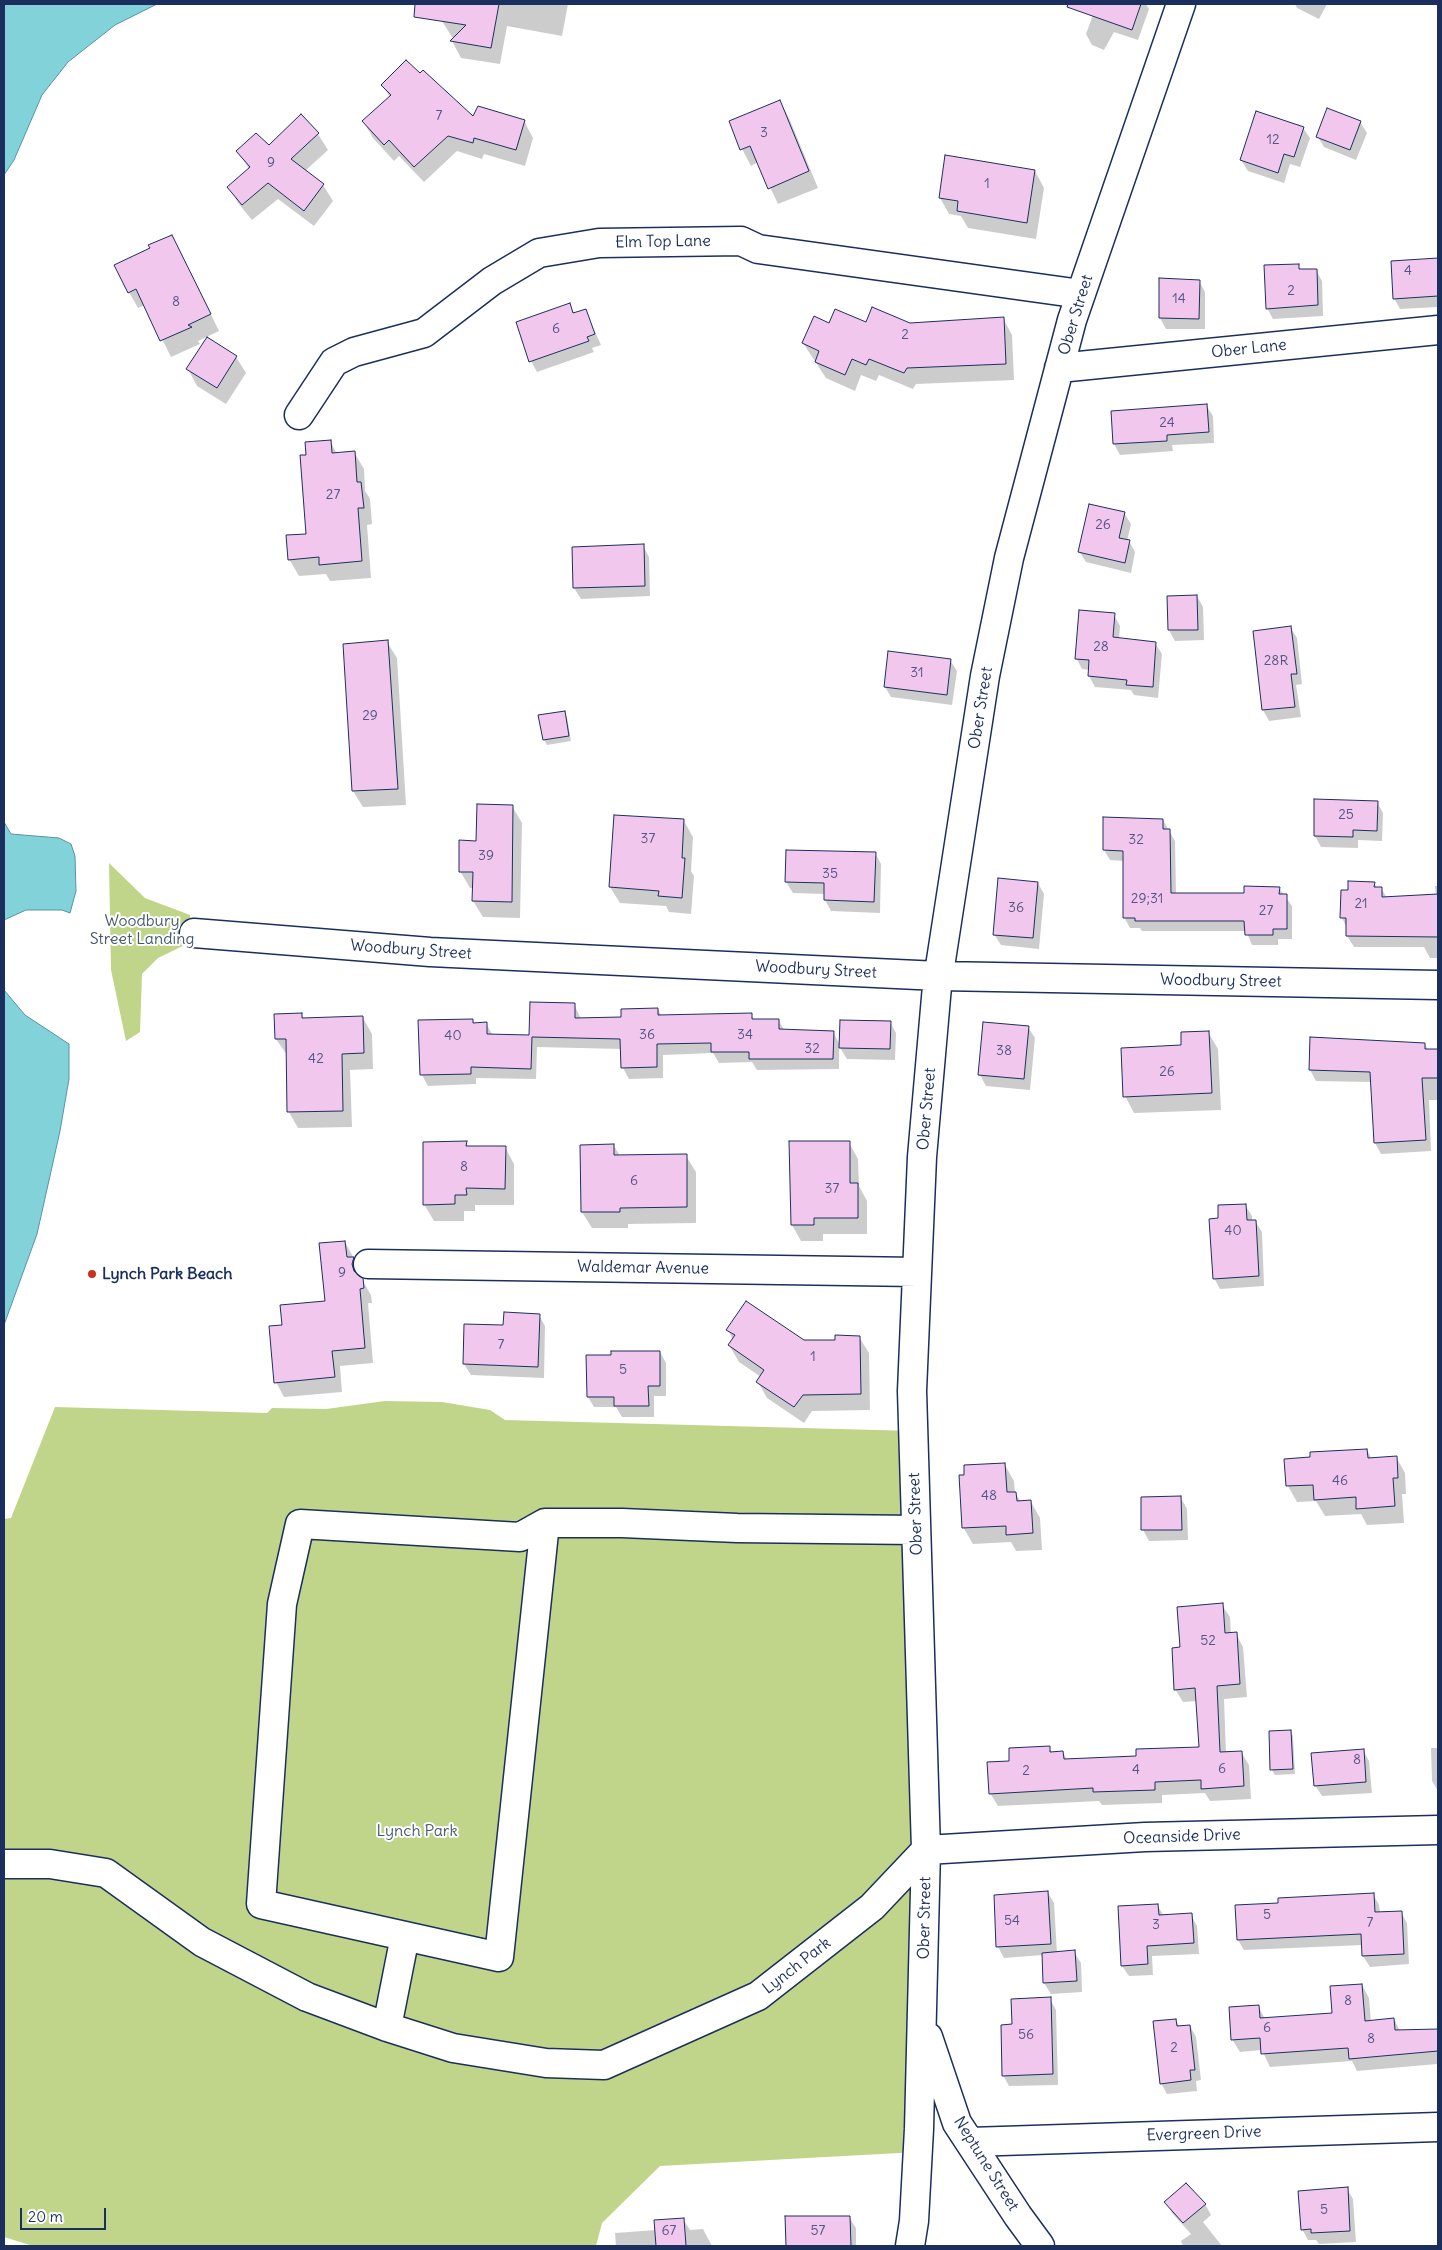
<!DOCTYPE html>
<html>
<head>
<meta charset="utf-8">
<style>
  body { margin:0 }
  #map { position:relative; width:1442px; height:2250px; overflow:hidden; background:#fff; font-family:Delius,sans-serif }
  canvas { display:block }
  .frame { position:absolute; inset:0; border:5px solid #1b2f5e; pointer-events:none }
  .scale { position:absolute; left:20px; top:2208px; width:86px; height:22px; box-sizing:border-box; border:2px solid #1b2f5e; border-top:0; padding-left:6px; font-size:15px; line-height:18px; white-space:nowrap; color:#1b2f5e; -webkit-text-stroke:4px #fff; paint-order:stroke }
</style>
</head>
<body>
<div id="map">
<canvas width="1442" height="2250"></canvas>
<div class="frame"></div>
<div class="scale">20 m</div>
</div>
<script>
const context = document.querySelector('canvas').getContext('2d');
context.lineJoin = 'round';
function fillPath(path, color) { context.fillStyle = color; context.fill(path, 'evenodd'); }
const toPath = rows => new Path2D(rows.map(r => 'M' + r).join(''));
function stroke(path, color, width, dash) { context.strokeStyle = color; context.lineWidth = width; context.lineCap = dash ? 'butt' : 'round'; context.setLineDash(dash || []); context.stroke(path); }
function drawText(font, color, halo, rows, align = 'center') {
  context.font = font + ' Delius,sans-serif'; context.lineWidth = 4; context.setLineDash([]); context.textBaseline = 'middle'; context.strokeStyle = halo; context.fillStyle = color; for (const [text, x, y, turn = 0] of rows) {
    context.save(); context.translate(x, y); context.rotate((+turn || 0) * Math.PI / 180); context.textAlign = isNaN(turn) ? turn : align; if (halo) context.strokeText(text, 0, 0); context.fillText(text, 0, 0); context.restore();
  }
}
fillPath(toPath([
  [109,863,145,898,190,915,193,941,158,958,142,974,140,1032,126,1041,111,970],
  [385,1401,442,1402,490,1410,505,1420,914,1431,918,2152,660,2166,602,2223,596,2246,33,2246,4,2237,4,1519,11,1518,55,1407,267,1413,272,1408,326,1409]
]), '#c1d58a');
const water = toPath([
  [4,4,157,4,115,25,68,62,42,95,14,160,4,175,4,4],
  [4,822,11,834,59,838,71,844,75,856,76,891,70,913,62,910,26,910,4,920,4,822],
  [4,990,25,1015,69,1044,69,1079,60,1131,37,1234,4,1325,4,990]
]);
fillPath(water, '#82d3d9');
stroke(water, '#5991a8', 1);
fillPath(toPath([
  [445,4,568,4,562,36,507,26,500,64,461,58,452,41,455,38,452,37,442,21],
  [1097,4,1146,4,1149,9,1138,40,1114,32,1104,50,1092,45,1086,34],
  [1295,4,1327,4,1319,19,1297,8],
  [383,85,473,119,524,121,533,138,525,166,484,154,482,159,457,151,424,182,399,156,394,161,373,138,363,121,390,98],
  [780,101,789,118,818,188,778,204,758,162,751,166,742,149],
  [301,116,318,134,328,150,305,171,323,185,333,201,314,226,278,199,252,220,238,203,229,187,249,169,238,151,269,146],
  [1360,122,1367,133,1356,160,1324,147,1318,137],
  [1303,128,1310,138,1300,167,1290,164,1284,183,1248,171,1241,160],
  [1035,171,1044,188,1036,239,968,228,961,216,949,214,940,198],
  [181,253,219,331,198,341,200,344,171,357,145,305,138,308,129,292],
  [1438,259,1438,307,1400,309,1394,298],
  [1298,265,1301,271,1316,270,1322,281,1323,316,1273,319,1267,308],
  [1199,281,1205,292,1205,329,1166,329,1160,318],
  [569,304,575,314,585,310,601,345,592,348,594,352,537,372,531,361],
  [1003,318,1012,335,1014,380,916,384,913,389,879,375,876,381,861,375,855,391,826,378,803,343,866,324,910,324],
  [236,357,246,373,226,404,197,386,188,369],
  [1206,405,1213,416,1214,443,1172,445,1173,451,1120,455,1114,444,1112,412],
  [330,441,337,454,354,452,364,469,365,491,370,499,372,524,367,525,371,578,330,581,326,574,299,576,289,559,308,535,308,456],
  [1124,513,1131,524,1127,541,1129,541,1135,552,1131,573,1086,562,1079,551],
  [643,546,649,557,650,596,581,599,574,588],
  [1197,596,1203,607,1204,640,1175,641,1169,630],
  [1114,615,1120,626,1119,639,1155,643,1162,654,1158,698,1134,695,1131,690,1095,687,1089,676,1090,670,1082,669,1076,658],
  [1290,627,1297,638,1302,684,1296,685,1301,717,1269,721,1263,710,1254,632],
  [387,642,397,658,406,805,363,807,353,791],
  [950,660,957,671,952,705,891,697,885,687],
  [564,712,567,717,571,741,547,745,544,740,540,716],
  [1377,802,1383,813,1382,841,1358,840,1358,848,1321,847,1315,836],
  [512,806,522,823,520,918,483,917,473,901,474,888,470,888,460,871,477,842],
  [1163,820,1175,841,1176,894,1246,894,1279,888,1292,906,1292,939,1278,939,1278,945,1252,945,1246,931,1142,931,1140,928,1130,928,1124,917,1124,861,1110,860,1104,850],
  [684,821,693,837,691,871,694,876,691,914,669,912,666,906,620,903,610,887],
  [875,853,881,864,880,913,831,911,825,900,825,894,793,893,786,882],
  [1038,883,1044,894,1039,949,1001,945,994,934],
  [1374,883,1377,888,1381,888,1387,898,1436,896,1435,886,1438,886,1438,958,1430,958,1424,947,1354,947,1347,936,1347,928,1342,918,1349,891],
  [574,1004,581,1019,622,1018,658,1009,662,1017,751,1014,754,1020,778,1020,785,1031,833,1032,840,1045,890,1022,896,1033,895,1060,847,1059,839,1046,839,1069,757,1070,752,1062,719,1063,713,1053,663,1055,663,1078,629,1079,623,1068,622,1049,537,1047,536,1079,476,1078,476,1084,428,1086,422,1075,472,1020,475,1024,486,1023,492,1034,530,1036],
  [301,1015,304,1019,363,1018,372,1034,373,1069,350,1070,352,1127,298,1128,289,1112,287,1055,276,1039],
  [984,1023,1028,1027,1035,1038,1030,1090,986,1086,980,1075],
  [1208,1032,1218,1049,1221,1110,1134,1113,1125,1096,1183,1047],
  [1425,1044,1428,1050,1438,1051,1438,1100,1429,1100,1431,1151,1381,1154,1375,1143,1372,1082,1316,1081,1310,1070],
  [466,1143,469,1147,505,1147,514,1164,514,1205,475,1205,475,1211,464,1211,464,1221,434,1221,424,1204],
  [849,1143,858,1159,859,1186,867,1201,867,1234,823,1234,823,1241,801,1241,792,1225],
  [614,1146,620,1156,686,1156,696,1172,696,1223,628,1224,628,1228,592,1228,582,1212],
  [1245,1205,1252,1216,1252,1221,1255,1221,1262,1232,1264,1286,1220,1289,1214,1278,1220,1220],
  [345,1242,362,1273,361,1278,371,1295,372,1303,368,1303,373,1363,340,1366,342,1392,284,1397,276,1382,283,1326,326,1302],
  [539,1315,545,1326,544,1378,471,1375,464,1364,504,1327],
  [728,1330,804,1341,836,1341,859,1337,869,1353,870,1410,812,1411,804,1423,767,1398,758,1382,761,1377,739,1362,729,1345,733,1340],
  [660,1352,666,1363,666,1396,654,1396,654,1417,622,1417,616,1407,594,1407,588,1397,613,1356],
  [1367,1450,1372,1459,1396,1457,1405,1473,1406,1494,1402,1494,1404,1523,1367,1525,1361,1514,1325,1516,1316,1501,1297,1502,1288,1486,1286,1460],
  [1005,1465,1014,1481,1015,1493,1021,1502,1031,1502,1040,1518,1042,1550,1016,1551,1011,1542,973,1544,963,1527],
  [1142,1498,1181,1498,1187,1509,1188,1540,1149,1541,1143,1530],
  [1222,1605,1230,1617,1231,1634,1236,1634,1243,1647,1247,1697,1224,1699,1226,1753,1241,1752,1249,1765,1251,1799,1210,1801,1205,1793,1162,1795,1162,1803,1102,1805,1099,1801,998,1806,990,1793,1011,1762,1049,1747,1052,1753,1063,1753,1067,1760,1137,1758,1200,1748,1197,1701,1183,1702,1175,1689,1182,1648],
  [1290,1731,1293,1736,1295,1774,1275,1775,1272,1770],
  [1431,1748,1438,1748,1438,1791,1432,1781],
  [1363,1750,1369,1761,1372,1793,1322,1796,1315,1785],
  [1048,1893,1054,1903,1057,1953,1074,1952,1081,1963,1082,1992,1051,1994,1044,1983,1043,1955,1004,1958,998,1947],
  [1373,1894,1379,1905,1380,1913,1401,1912,1407,1923,1409,1964,1370,1967,1363,1956,1363,1945,1244,1950,1238,1940,1280,1905],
  [1157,1905,1164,1916,1191,1915,1197,1926,1199,1954,1152,1956,1153,1975,1129,1976,1122,1966],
  [1362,1985,1369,1998,1371,2022,1394,2019,1400,2031,1438,2030,1438,2067,1437,2064,1357,2071,1352,2061,1270,2067,1262,2050,1240,2052,1232,2039,1258,2006,1265,2019,1334,2014],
  [1050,1999,1056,2010,1058,2085,1009,2086,1003,2075,1013,2025],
  [1175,2020,1180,2027,1190,2026,1196,2037,1201,2080,1196,2081,1197,2091,1167,2094,1161,2083],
  [1347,2189,1353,2199,1356,2242,1319,2244,1316,2240,1308,2240,1302,2229],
  [1166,2202,1205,2204,1211,2215,1203,2222,1222,2246,1183,2246,1181,2241,1191,2234,1172,2213],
  [786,2217,849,2217,856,2228,856,2246,787,2246],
  [683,2219,690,2230,703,2229,712,2246,616,2246,615,2233,656,2230]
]), '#0003');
const building = toPath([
  [415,4,499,4,491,48,450,41,466,25,414,17,415,4],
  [1068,4,1141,4,1132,30,1067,7,1068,4],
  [406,60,420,73,423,70,473,116,478,106,525,120,516,150,474,138,473,143,448,136,414,167,389,140,384,145,362,121,391,95,381,85,406,60],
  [780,100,809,171,768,189,750,146,740,150,729,121,780,100],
  [1327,108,1361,121,1350,150,1316,137,1327,108],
  [1256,111,1304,127,1294,157,1284,154,1278,173,1240,160,1256,111],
  [301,114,319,133,291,159,324,184,304,211,268,183,242,205,227,187,250,167,236,151,256,133,269,145,301,114],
  [945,155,1035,170,1027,223,957,211,958,201,939,198,945,155],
  [172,235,211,314,188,325,192,327,160,341,136,289,128,293,114,265,150,248,148,245,172,235],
  [1438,258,1438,296,1393,299,1391,261,1438,258],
  [1299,264,1299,269,1317,269,1318,305,1266,309,1264,265,1299,264],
  [1159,278,1200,280,1199,319,1159,318,1159,278],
  [570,303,573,313,586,309,595,334,587,337,589,341,529,362,516,322,570,303],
  [872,307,910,323,1004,317,1006,364,907,368,904,373,869,359,866,365,852,359,845,375,815,362,819,351,802,343,814,316,829,323,835,309,866,322,872,307],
  [207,337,237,356,217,388,186,369,207,337],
  [1207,404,1209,432,1167,435,1167,441,1113,444,1111,411,1207,404],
  [331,440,332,453,355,451,357,482,361,482,364,508,358,508,362,561,319,565,319,557,288,560,286,535,306,534,300,455,306,455,305,442,331,440],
  [1089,504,1125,512,1119,538,1130,540,1125,563,1078,552,1089,504],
  [644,544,645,586,573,588,572,547,644,544],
  [1197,595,1198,630,1168,630,1167,596,1197,595],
  [1079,610,1115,613,1113,637,1156,642,1153,687,1126,685,1127,680,1088,676,1089,660,1075,659,1079,610],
  [1291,626,1297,674,1291,674,1295,707,1262,710,1253,631,1291,626],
  [388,640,398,789,352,791,343,644,388,640],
  [888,651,951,659,947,695,884,687,888,651],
  [565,711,569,736,543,740,538,715,565,711],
  [1314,799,1378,801,1377,831,1353,830,1353,837,1314,836,1314,799],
  [477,804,513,805,512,902,472,901,473,872,459,872,459,840,476,841,477,804],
  [614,815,684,819,682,858,685,858,682,898,658,896,659,891,609,887,614,815],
  [1103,817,1163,819,1163,829,1170,829,1171,893,1244,893,1244,886,1280,887,1279,894,1287,894,1287,929,1273,929,1273,935,1245,935,1244,921,1135,921,1135,918,1123,918,1123,851,1103,850,1103,817],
  [786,850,876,852,874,902,824,900,824,883,785,882,786,850],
  [998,878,1038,882,1033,938,993,935,998,878],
  [1348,881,1375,882,1374,887,1382,887,1382,897,1438,894,1438,937,1346,936,1346,918,1340,918,1341,890,1348,890,1348,881],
  [530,1002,575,1003,575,1018,621,1017,621,1009,658,1008,658,1015,752,1013,752,1019,779,1019,779,1029,834,1031,833,1059,749,1059,749,1052,711,1052,711,1043,657,1044,657,1067,621,1068,620,1039,532,1037,531,1069,471,1067,471,1074,420,1075,418,1020,473,1019,473,1023,487,1022,487,1034,529,1035,530,1002],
  [302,1013,302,1018,363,1016,364,1053,342,1054,343,1111,287,1112,286,1039,275,1039,274,1014,302,1013],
  [840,1020,891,1021,890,1049,839,1048,840,1020],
  [983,1022,1029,1026,1024,1079,978,1075,983,1022],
  [1209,1031,1212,1093,1123,1097,1121,1048,1181,1045,1181,1032,1209,1031],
  [1310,1037,1425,1043,1425,1049,1438,1049,1438,1078,1422,1078,1426,1140,1374,1143,1370,1072,1309,1070,1310,1037],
  [467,1141,466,1146,506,1146,505,1189,466,1188,467,1195,455,1195,455,1204,423,1205,423,1142,467,1141],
  [789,1141,850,1141,850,1183,858,1183,858,1218,814,1218,814,1225,791,1225,789,1141],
  [614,1144,614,1155,687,1154,687,1207,620,1208,620,1212,581,1212,580,1145,614,1144],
  [1246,1204,1247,1220,1256,1220,1259,1276,1213,1279,1209,1219,1218,1218,1218,1205,1246,1204],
  [345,1241,347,1257,354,1257,352,1264,354,1271,363,1278,364,1288,360,1289,365,1348,332,1351,335,1377,274,1383,269,1326,282,1325,280,1305,325,1301,319,1243,345,1241],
  [746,1301,804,1340,835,1340,835,1335,860,1336,861,1394,803,1395,794,1407,756,1382,764,1370,728,1345,735,1335,726,1330,746,1301],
  [504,1312,540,1314,538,1367,463,1364,464,1324,503,1325,504,1312],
  [611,1351,660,1351,660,1386,648,1386,649,1406,614,1406,614,1397,587,1397,586,1355,611,1355,611,1351],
  [1367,1449,1368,1458,1397,1456,1398,1478,1393,1478,1395,1506,1356,1509,1356,1497,1314,1500,1313,1485,1286,1486,1284,1459,1310,1457,1310,1452,1367,1449],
  [1005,1463,1007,1492,1016,1492,1017,1501,1031,1500,1033,1533,1006,1535,1006,1526,962,1528,959,1475,964,1475,964,1465,1005,1463],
  [1181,1496,1182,1530,1141,1530,1141,1497,1181,1496],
  [1223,1603,1225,1633,1237,1632,1240,1684,1217,1686,1220,1752,1242,1751,1244,1786,1201,1789,1201,1780,1155,1782,1155,1790,1093,1792,1093,1788,989,1794,987,1762,1009,1761,1009,1748,1050,1746,1050,1752,1063,1751,1064,1759,1136,1756,1136,1749,1199,1747,1195,1688,1174,1690,1172,1648,1180,1647,1177,1607,1223,1603],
  [1291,1730,1293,1769,1270,1770,1269,1731,1291,1730],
  [1364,1749,1366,1782,1314,1786,1311,1753,1364,1749],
  [1048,1891,1051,1944,996,1947,994,1895,1048,1891],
  [1374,1893,1375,1912,1402,1911,1404,1954,1362,1956,1361,1934,1237,1940,1235,1905,1278,1903,1278,1898,1374,1893],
  [1158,1904,1159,1915,1192,1913,1194,1943,1147,1946,1148,1964,1121,1966,1118,1906,1158,1904],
  [1075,1950,1077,1981,1043,1983,1042,1953,1075,1950],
  [1362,1984,1365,2021,1394,2018,1395,2030,1438,2029,1438,2051,1349,2059,1348,2048,1261,2054,1260,2038,1231,2040,1229,2007,1259,2005,1260,2018,1332,2013,1330,1986,1362,1984],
  [1051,1997,1053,2074,1002,2076,1001,2025,1012,2024,1011,1999,1051,1997],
  [1176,2019,1177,2026,1190,2025,1195,2070,1190,2070,1191,2080,1160,2084,1153,2021,1176,2019],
  [1186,2183,1206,2204,1183,2223,1164,2202,1186,2183],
  [1348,2187,1350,2231,1311,2233,1311,2229,1301,2230,1298,2191,1348,2187],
  [785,2216,850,2216,851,2246,786,2246,785,2216],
  [684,2218,686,2246,656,2246,654,2220,684,2218]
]);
fillPath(building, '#f2c7ee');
stroke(building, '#1b2f5e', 1);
const minor = toPath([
  [1059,368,1438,330],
  [299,415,334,362,354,352,424,333,492,281,539,253,599,243,741,241,758,249,1081,294],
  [194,933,430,952,939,976,1438,985],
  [368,1264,917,1272],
  [545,1523,499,1957,261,1904,282,1604,300,1524,520,1537,545,1523,622,1523,737,1528,916,1530],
  [4,1864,50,1864,106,1873,202,1942,307,1997,387,2027,453,2048,546,2063,604,2065,758,1996,872,1907,926,1850,1145,1837,1438,1830],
  [387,2027,405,1936],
  [928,2037,957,2123,1018,2216,1040,2246],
  [970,2142,1438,2127],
  [910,2246,914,2221,919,2129,926,1850,912,1391,922,1157,937,986,985,676,1009,558,1072,320,1181,4]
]);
stroke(minor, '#1b2f5e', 31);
stroke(minor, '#fff', 28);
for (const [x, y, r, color] of [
  [92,1274,5,"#c8321e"]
]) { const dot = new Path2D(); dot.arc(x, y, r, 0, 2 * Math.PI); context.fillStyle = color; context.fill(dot); stroke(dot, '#fff', 2); }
drawText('14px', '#515582', null, [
  ["7",439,116],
  ["3",764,133],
  ["12",1273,140],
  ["9",271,163],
  ["1",987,184],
  ["4",1408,271],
  ["2",1291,291],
  ["14",1179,299],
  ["8",176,302],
  ["6",556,329],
  ["2",905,335],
  ["24",1167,423],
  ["27",333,495],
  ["26",1103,525],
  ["28",1101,647],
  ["28R",1276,661],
  ["31",917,673],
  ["29",370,716],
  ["25",1346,815],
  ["37",648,839],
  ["32",1136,840],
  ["39",486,856],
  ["35",830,874],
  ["29;31",1147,899],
  ["21",1361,904],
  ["36",1016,908],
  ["27",1266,911],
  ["36",647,1035],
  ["34",745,1035],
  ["40",453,1036],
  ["32",812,1049],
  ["38",1004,1051],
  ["42",316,1059],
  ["26",1167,1072],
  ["8",464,1167],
  ["6",634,1181],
  ["37",832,1189],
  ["40",1233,1231],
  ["9",342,1273],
  ["7",501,1345],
  ["1",813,1357],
  ["5",623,1370],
  ["46",1340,1481],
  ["48",989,1496],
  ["52",1208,1641],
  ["8",1357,1760],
  ["6",1222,1769],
  ["4",1136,1770],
  ["2",1026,1771],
  ["5",1267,1915],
  ["54",1012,1921],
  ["7",1370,1923],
  ["3",1156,1925],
  ["8",1348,2001],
  ["6",1267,2028],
  ["56",1026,2035],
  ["8",1371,2039],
  ["2",1174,2048],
  ["5",1324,2210],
  ["67",669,2231],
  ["57",818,2231]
]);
drawText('16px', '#1b2f5e', '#fff', [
  ["Elm Top Lane",663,242,-1],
  ["Ober Street",1076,315,-73],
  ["Ober Lane",1249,349,-6],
  ["Ober Street",981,708,-81],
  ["Woodbury Street",411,950,4],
  ["Woodbury Street",816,970,3],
  ["Woodbury Street",1221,981,1],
  ["Ober Street",927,1109,-85],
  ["Waldemar Avenue",643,1268,1],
  ["Ober Street",916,1514,-92],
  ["Oceanside Drive",1182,1837,-2],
  ["Ober Street",925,1918,-89],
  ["Lynch Park",797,1966,-38],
  ["Evergreen Drive",1204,2134,-2],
  ["Neptune Street",986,2164,58]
]);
drawText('16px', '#445869', '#fff', [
  ["Woodbury",142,921],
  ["Street Landing",142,939],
  ["Lynch Park",417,1831]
]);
drawText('bold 16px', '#1b2f5e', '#fff', [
  ["Lynch Park Beach",102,1274]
], 'left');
</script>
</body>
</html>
